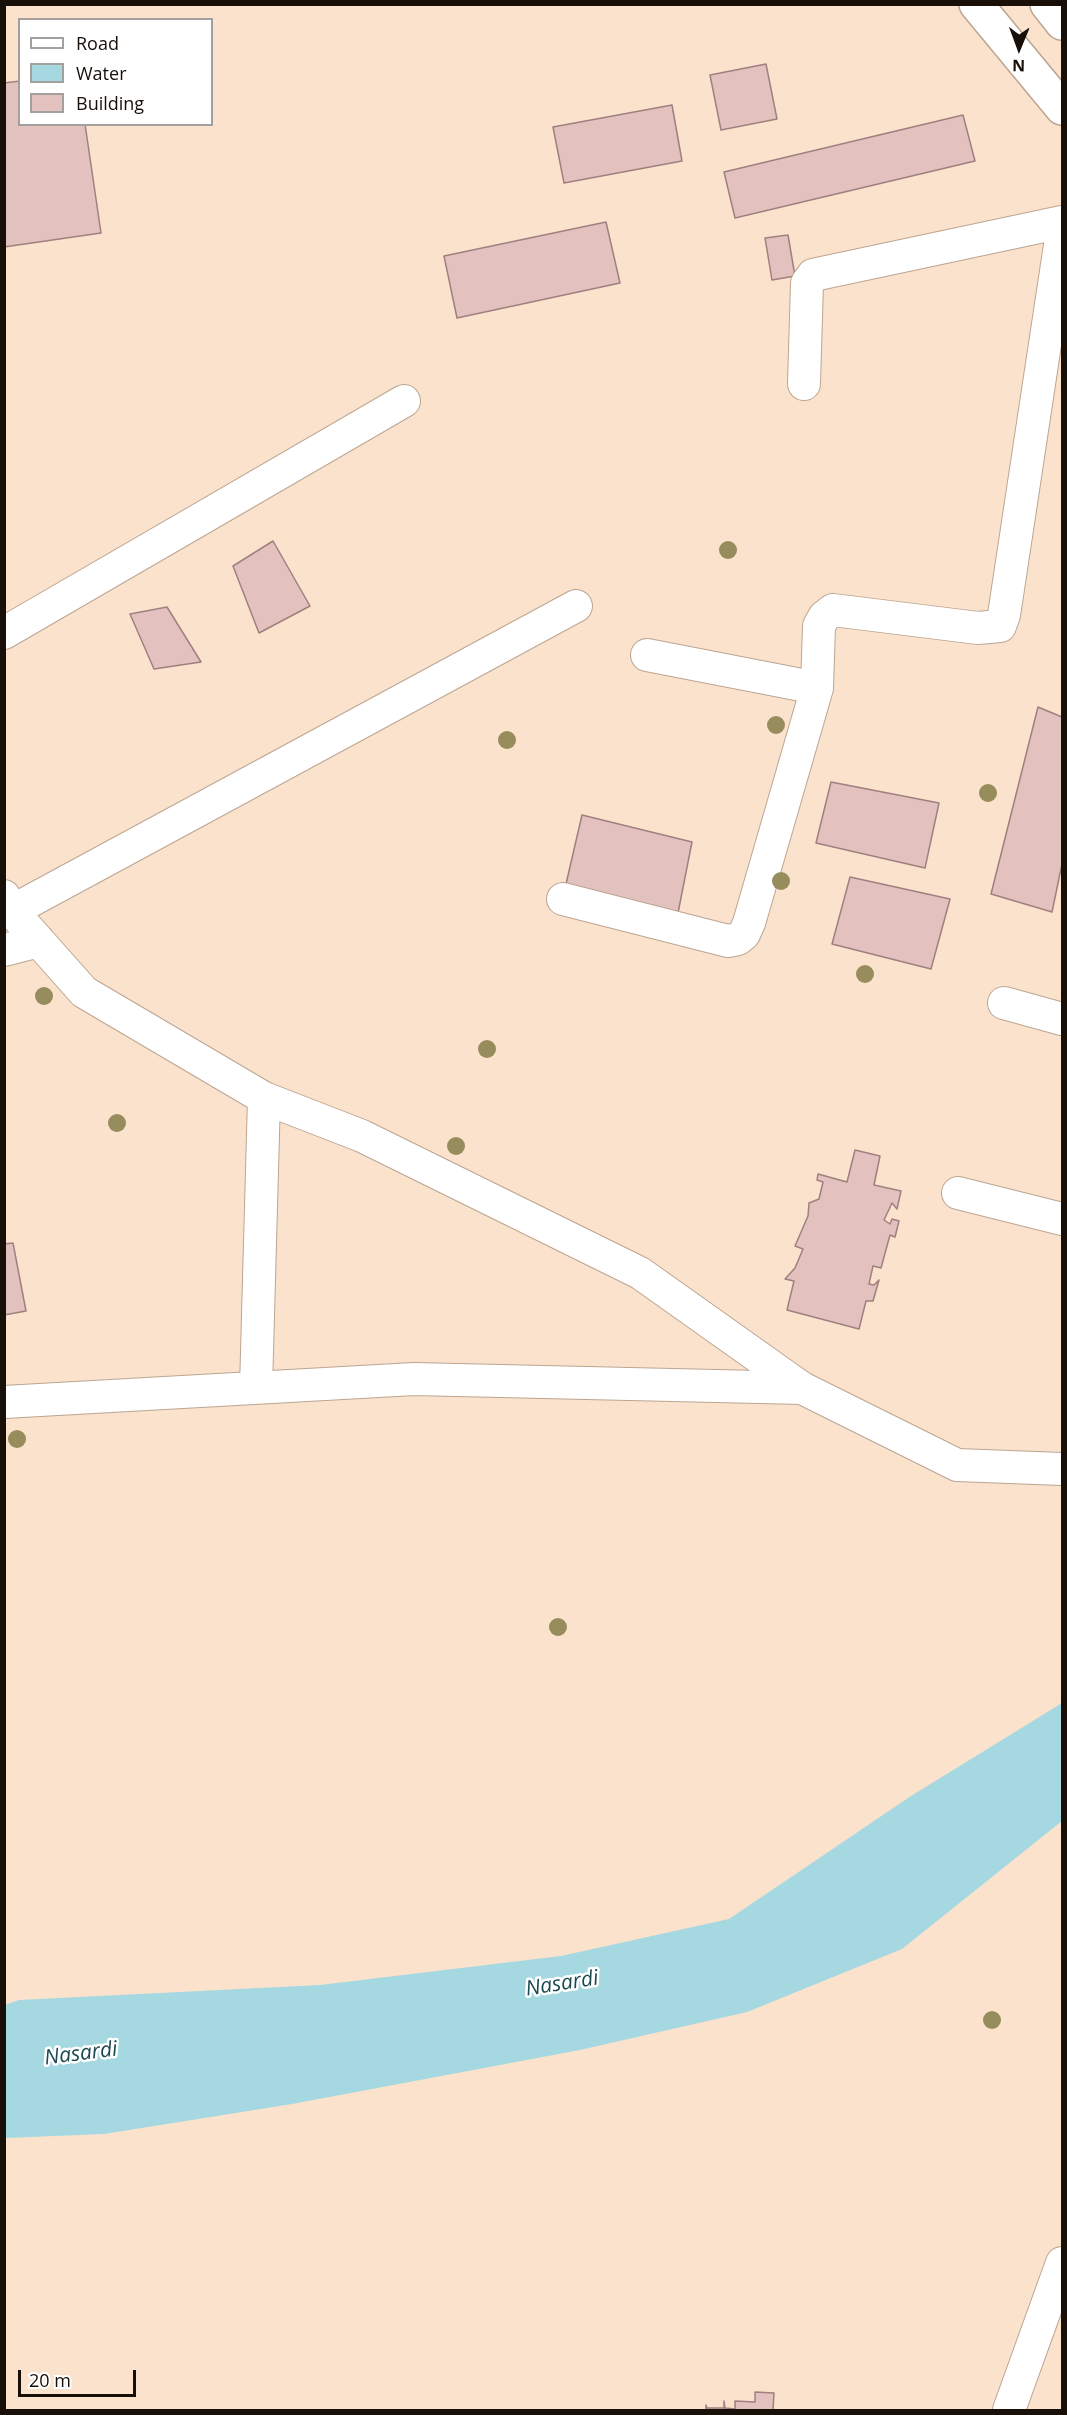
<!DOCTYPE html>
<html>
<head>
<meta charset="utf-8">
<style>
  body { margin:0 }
  #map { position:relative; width:1067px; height:2415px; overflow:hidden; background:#fbe2cd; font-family:"Open Sans",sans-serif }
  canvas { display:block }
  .frame { position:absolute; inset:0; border:6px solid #170f08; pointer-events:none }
  .legend { position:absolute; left:18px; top:18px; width:195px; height:108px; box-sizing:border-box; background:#fff; border:2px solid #a29f9c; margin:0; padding:8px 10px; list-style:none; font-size:18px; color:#170f08 }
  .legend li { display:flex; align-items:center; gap:12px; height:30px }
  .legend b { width:30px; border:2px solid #a29f9c }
  .north { position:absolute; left:989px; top:18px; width:60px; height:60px; -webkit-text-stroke:4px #fff; paint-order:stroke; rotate:181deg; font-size:16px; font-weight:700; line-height:24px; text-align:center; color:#170f08 }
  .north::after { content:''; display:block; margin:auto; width:21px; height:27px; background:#170f08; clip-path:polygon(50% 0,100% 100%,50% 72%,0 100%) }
  .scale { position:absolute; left:18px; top:2370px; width:118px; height:27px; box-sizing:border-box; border:3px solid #170f08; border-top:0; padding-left:8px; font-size:18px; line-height:21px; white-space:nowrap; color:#170f08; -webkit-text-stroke:4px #fff; paint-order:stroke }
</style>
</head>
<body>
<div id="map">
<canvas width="1067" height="2415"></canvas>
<div class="frame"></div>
<ul class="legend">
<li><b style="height:8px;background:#fff"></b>Road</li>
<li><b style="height:16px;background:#a6d8e1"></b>Water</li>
<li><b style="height:16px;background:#e3c1bf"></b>Building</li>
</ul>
<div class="north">N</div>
<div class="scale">20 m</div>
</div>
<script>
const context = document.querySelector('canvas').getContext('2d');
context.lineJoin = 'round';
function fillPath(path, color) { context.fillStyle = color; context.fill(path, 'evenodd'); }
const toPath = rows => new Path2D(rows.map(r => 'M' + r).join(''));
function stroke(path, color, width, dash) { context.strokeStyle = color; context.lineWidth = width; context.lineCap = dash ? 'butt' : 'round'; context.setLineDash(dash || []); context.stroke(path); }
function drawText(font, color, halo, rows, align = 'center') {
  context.font = font + ' "Open Sans",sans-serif'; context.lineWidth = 5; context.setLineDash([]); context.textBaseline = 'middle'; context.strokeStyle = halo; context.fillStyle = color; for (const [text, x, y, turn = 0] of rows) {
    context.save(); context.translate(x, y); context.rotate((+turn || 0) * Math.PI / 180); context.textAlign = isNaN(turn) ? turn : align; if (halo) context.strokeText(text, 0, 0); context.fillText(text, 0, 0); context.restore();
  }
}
fillPath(toPath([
  [1062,1703,1062,1821,902,1949,747,2012,580,2050,292,2104,104,2134,5,2138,5,2005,19,2000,320,1985,561,1956,729,1919,911,1796]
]), '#a6d8e1');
const building = toPath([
  [766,64,777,119,721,130,710,75,766,64],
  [20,81,20,124,85,124,101,233,4,247,4,83,20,81],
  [672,105,682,161,564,183,553,127,672,105],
  [963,115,975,161,735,218,724,172,963,115],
  [606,222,620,283,457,318,444,256,606,222],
  [788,235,795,276,772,280,765,238,788,235],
  [273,541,310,606,259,633,233,566,273,541],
  [167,607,201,662,154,669,130,614,167,607],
  [1038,707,1062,717,1062,864,1052,912,991,894,1038,707],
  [831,782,939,803,925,868,816,843,831,782],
  [582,815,692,842,678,913,566,884,582,815],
  [850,877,950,899,931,969,832,944,850,877],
  [855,1150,880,1156,874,1185,901,1191,897,1209,892,1203,884,1220,890,1224,892,1219,899,1221,895,1237,890,1235,881,1268,873,1266,869,1284,874,1285,879,1280,873,1301,866,1301,859,1329,787,1310,794,1281,785,1279,795,1268,803,1249,795,1246,808,1216,809,1203,819,1199,823,1182,817,1180,818,1174,847,1182,855,1150],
  [13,1243,26,1311,4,1315,4,1244,13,1243],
  [755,2392,774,2393,773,2410,706,2410,706,2405,707,2408,724,2408,724,2401,725,2408,735,2409,735,2401,755,2402,755,2392]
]);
fillPath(building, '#e3c1bf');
stroke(building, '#9f807f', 1.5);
const minor = toPath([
  [804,384,807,283,813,275,1062,222],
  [4,633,404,401],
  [647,655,817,688],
  [4,896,12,911,84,992,264,1098,362,1136,640,1273,802,1388,957,1465,1062,1469],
  [563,899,728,941,738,939,744,934,749,923,817,688,819,626,824,617,833,610,978,628,1000,626,1004,615,1062,232],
  [12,911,576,606],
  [4,950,39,941],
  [1004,1003,1062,1019],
  [958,1193,1062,1219],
  [256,1388,264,1098],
  [4,1402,414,1379,802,1388],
  [1009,2410,1062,2263]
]);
const trunk = toPath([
  [976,4,1062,108],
  [1047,4,1062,23]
]);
stroke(minor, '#bca591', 34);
stroke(trunk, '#bca591', 36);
stroke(minor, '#fff', 32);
stroke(trunk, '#fff', 33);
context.fillStyle = '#978c5c';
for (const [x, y] of [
  [728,550],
  [776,725],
  [507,740],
  [988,793],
  [781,881],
  [865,974],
  [44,996],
  [487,1049],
  [117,1123],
  [456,1146],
  [17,1439],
  [558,1627],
  [992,2020]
]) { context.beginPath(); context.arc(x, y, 9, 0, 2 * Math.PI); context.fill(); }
drawText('italic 21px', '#1c4950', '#fff', [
  ["Nasardi",562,1984,-9],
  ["Nasardi",81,2054,-7]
]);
</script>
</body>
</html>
